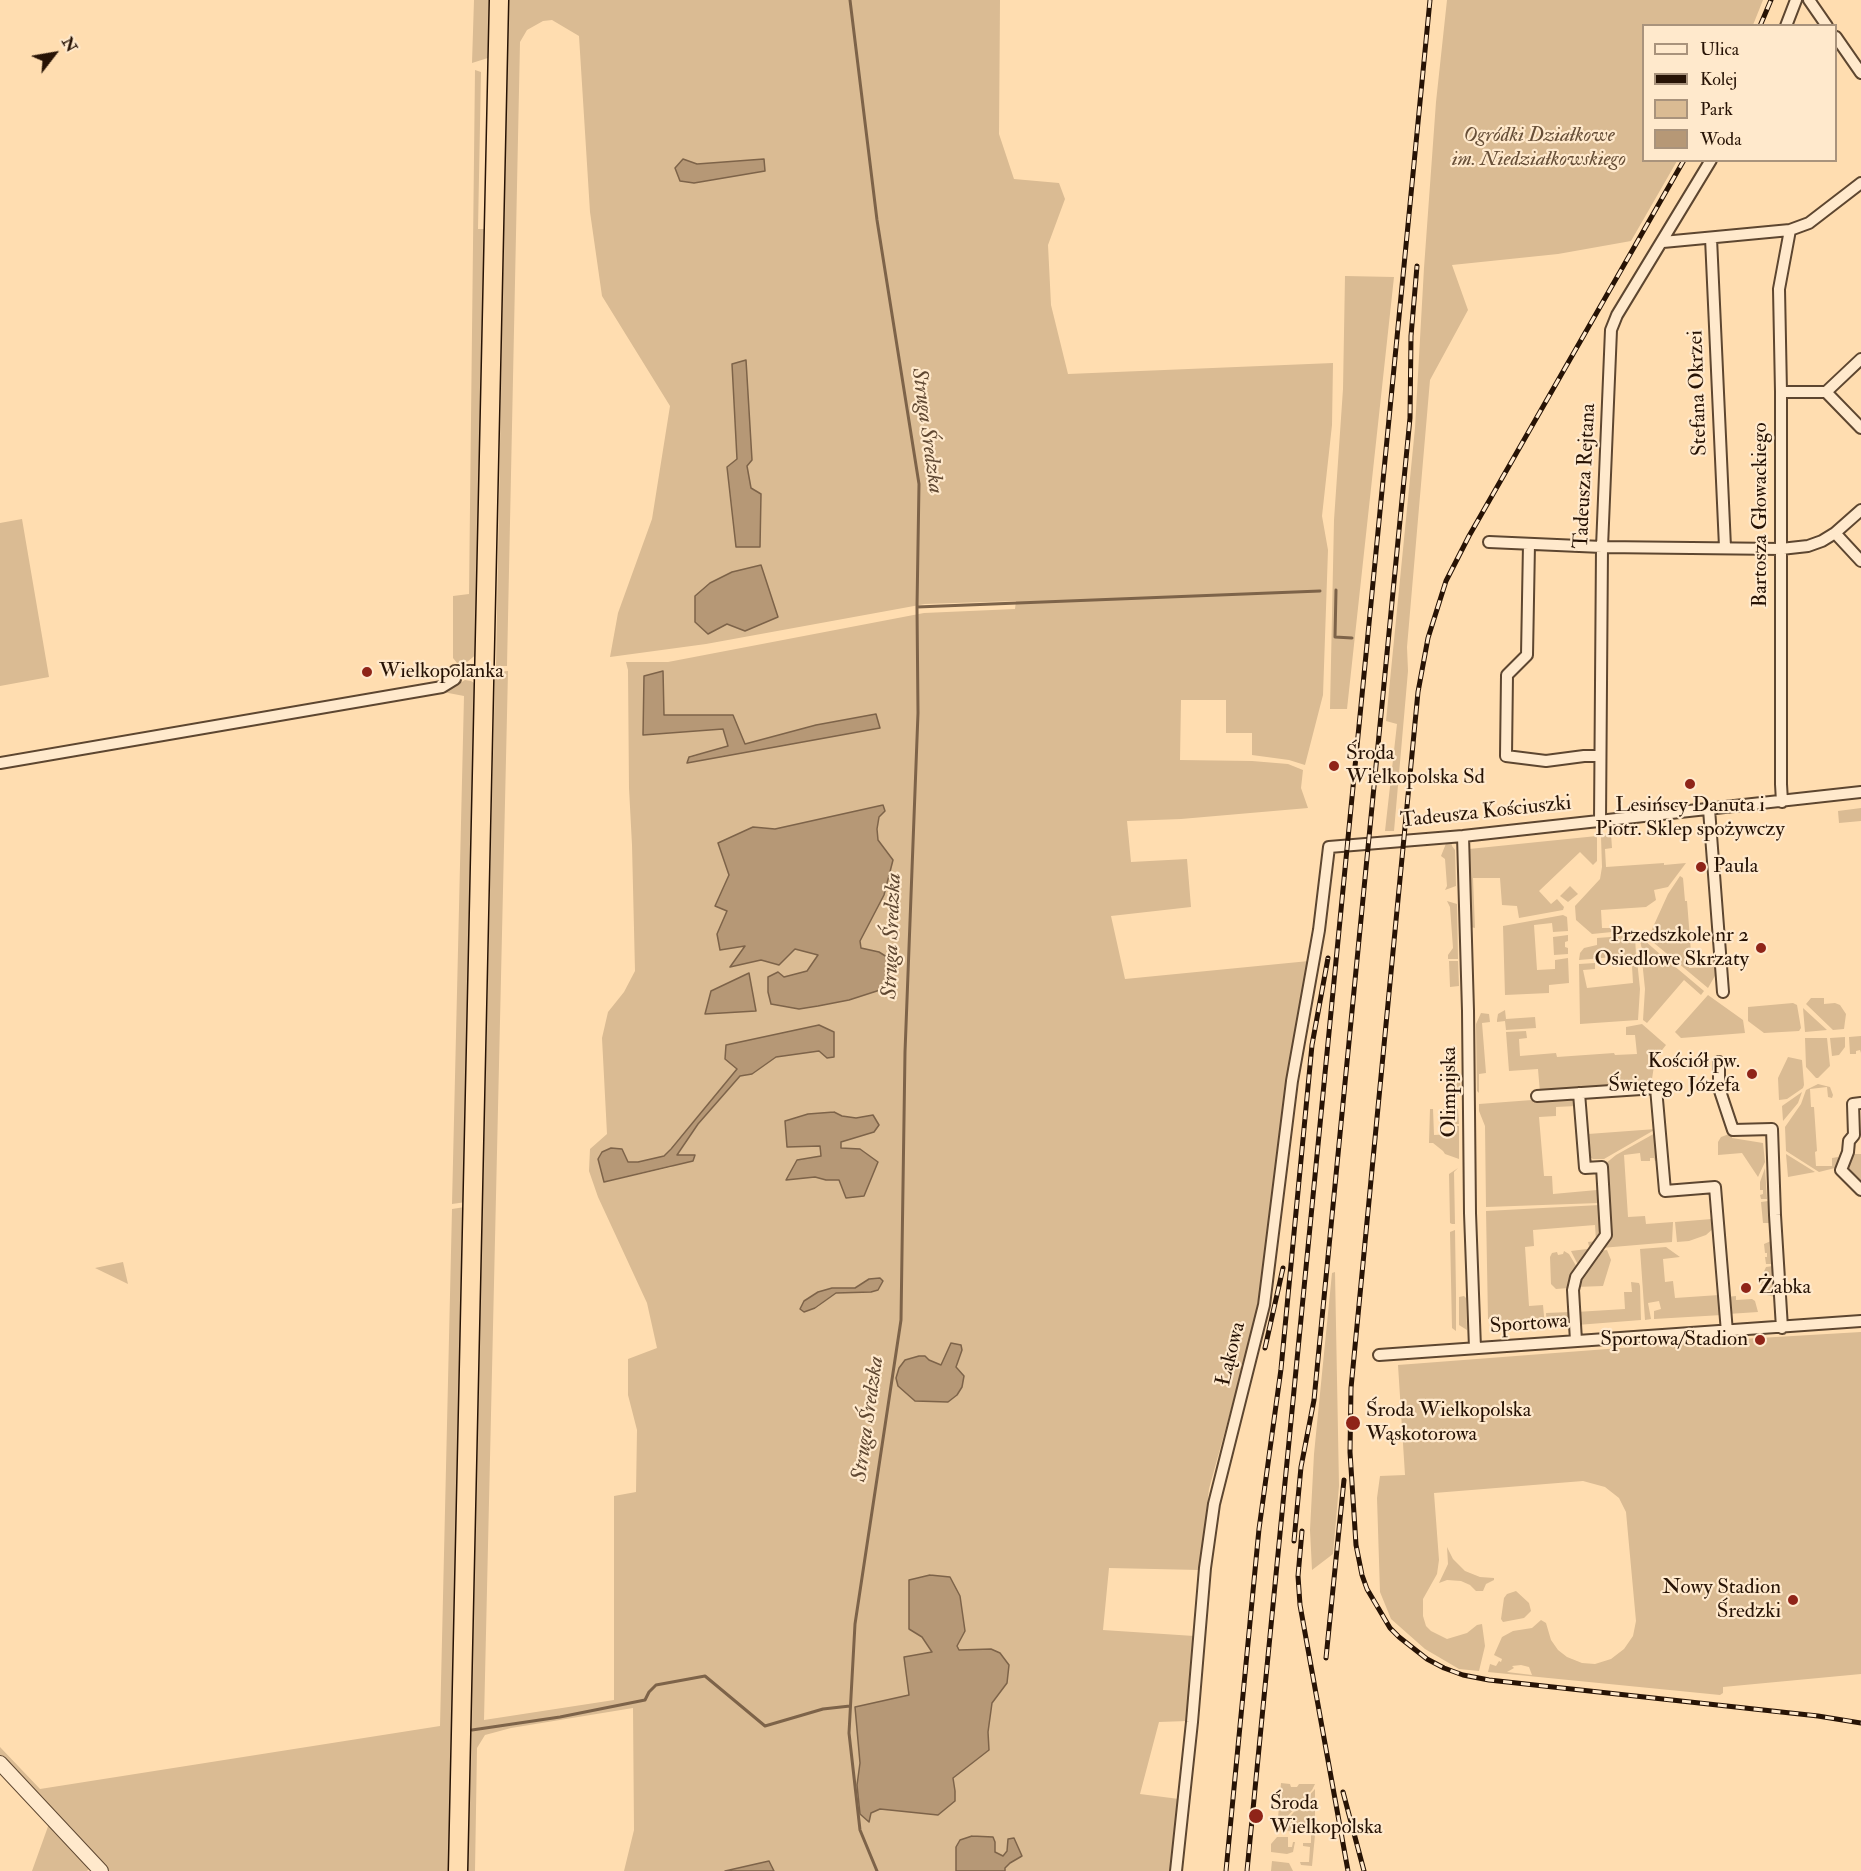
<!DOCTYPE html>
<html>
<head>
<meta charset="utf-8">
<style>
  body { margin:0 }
  #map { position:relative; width:1861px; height:1871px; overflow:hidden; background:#ffddb0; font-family:"IM FELL Double Pica",serif }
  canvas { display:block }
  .legend { position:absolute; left:1642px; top:24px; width:195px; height:138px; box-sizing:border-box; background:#ffe9cc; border:2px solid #a9937c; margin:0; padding:8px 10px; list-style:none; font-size:18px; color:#271305 }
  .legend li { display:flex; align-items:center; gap:12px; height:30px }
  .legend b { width:30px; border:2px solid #a9937c }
  .north { position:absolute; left:24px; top:24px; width:60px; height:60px; -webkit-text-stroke:4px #ffe9cc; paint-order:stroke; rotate:59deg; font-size:16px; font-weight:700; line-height:24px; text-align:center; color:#271305 }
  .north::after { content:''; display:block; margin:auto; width:21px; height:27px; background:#271305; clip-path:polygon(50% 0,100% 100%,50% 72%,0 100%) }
</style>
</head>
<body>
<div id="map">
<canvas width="1861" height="1871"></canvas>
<ul class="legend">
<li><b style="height:8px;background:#ffe9cc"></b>Ulica</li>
<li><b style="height:8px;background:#271305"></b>Kolej</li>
<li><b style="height:16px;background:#dabb93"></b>Park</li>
<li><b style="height:16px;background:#b69876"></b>Woda</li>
</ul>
<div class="north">N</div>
</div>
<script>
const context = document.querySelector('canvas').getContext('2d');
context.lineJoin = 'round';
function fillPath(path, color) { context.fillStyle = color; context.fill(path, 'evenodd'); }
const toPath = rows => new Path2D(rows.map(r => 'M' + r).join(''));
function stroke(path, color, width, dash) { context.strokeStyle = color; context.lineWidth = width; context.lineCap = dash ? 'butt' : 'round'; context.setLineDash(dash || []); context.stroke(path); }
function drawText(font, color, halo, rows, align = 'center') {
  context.font = font + ' "IM FELL Double Pica",serif'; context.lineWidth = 4.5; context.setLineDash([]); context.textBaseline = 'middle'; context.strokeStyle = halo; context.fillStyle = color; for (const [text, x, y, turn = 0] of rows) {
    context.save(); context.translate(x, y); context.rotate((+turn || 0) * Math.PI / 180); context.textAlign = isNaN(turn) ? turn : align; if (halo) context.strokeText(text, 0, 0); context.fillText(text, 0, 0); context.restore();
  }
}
fillPath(toPath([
  [474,0,492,0,491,57,472,63],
  [508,0,1000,0,999,134,1014,179,1059,183,1065,199,1048,245,1051,305,1068,374,1333,363,1332,425,1322,516,1328,550,1323,695,1305,765,1289,760,1252,755,1252,733,1226,733,1226,700,1181,700,1180,760,1252,761,1288,764,1303,770,1301,788,1308,808,1181,819,1127,821,1131,862,1187,859,1191,907,1111,916,1125,979,1309,961,1274,1185,1264,1265,1253,1329,1209,1489,1200,1570,1109,1568,1103,1630,1194,1636,1187,1721,1159,1722,1140,1794,1179,1799,1170,1871,1005,1871,1005,1868,1021,1853,1017,1849,1014,1838,1008,1839,1007,1851,1003,1856,994,1853,995,1842,972,1836,956,1859,956,1871,774,1871,769,1861,725,1871,624,1871,634,1830,633,1708,511,1728,485,1735,477,1748,475,1871,467,1871,495,672,508,671,484,1720,614,1700,614,1496,636,1492,637,1430,628,1395,628,1359,657,1348,647,1303,598,1197,589,1171,590,1149,607,1134,602,1038,608,1012,624,992,635,971,632,845,629,788,628,670,626,662,668,662,924,613,1015,609,1016,601,925,604,706,644,610,657,618,613,652,519,670,406,602,296,590,212,579,36,552,20,543,21,527,30,520,42,507,666,496,666],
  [683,159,697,164,765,171,694,183,680,181,675,168],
  [746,360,747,466,751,488,761,494,760,547,727,468,737,460,732,364],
  [778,617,745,631,727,624,708,634,695,622],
  [663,671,664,715,733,715,744,745,816,725,688,762,689,756,728,747,723,729,643,735],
  [883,805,885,811,879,817,877,829,878,840,887,853,871,919,860,941,861,948,879,952,889,960,889,982,880,990,849,1000,799,1009,808,971,818,955,795,949,779,965,761,960,731,966,746,946,717,934,727,911,715,905,729,875,718,843,753,827,775,829],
  [834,1032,819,1051,776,1057,752,1074,740,1076,698,1124,677,1156,672,1167,604,1182,622,1149,628,1162,638,1162,664,1156,738,1068],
  [834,1112,842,1116,856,1118,873,1115,857,1136,841,1142,839,1180,826,1180,815,1177,797,1160,821,1157,825,1113],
  [879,1278,859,1292,836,1293,815,1309,804,1301,818,1292,832,1288,855,1288,869,1279],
  [948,1349,956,1367,964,1376,962,1387,957,1395,948,1402,915,1400,925,1356,929,1360,941,1365],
  [960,1596,965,1631,957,1646,959,1650,991,1649,1000,1653,1007,1683,992,1703,988,1732,989,1750,953,1778,955,1791,938,1814,880,1809,871,1813,869,1822,860,1814,857,1785,860,1763,855,1707,909,1695,904,1657,932,1653,922,1637],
  [1447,0,1763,0,1753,25,1644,26,1644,160,1677,161,1631,241,1558,254,1452,265,1468,310,1430,380,1407,647,1408,671,1394,831,1385,831,1397,724,1386,721,1415,428,1424,268,1436,102],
  [475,70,481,72,478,229,486,229,478,653,467,662,457,663,453,658,453,596,469,594],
  [1345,276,1394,277,1347,709,1330,709,1334,520,1343,389],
  [22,519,49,677,0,686,0,523],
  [465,680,471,681,477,685,466,1202,452,1204,464,696,438,691,452,688],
  [1861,808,1861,821,1839,823,1838,811],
  [1611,834,1612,848,1605,849,1606,867,1664,863,1664,865,1686,863,1668,887,1654,890,1656,900,1646,907,1601,910,1602,928,1611,928,1612,932,1592,934,1576,920,1575,906,1600,879,1602,867,1601,837,1602,835],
  [1597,836,1597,861,1593,865,1580,852,1539,891,1551,904,1557,899,1564,907,1563,910,1519,918,1517,906,1502,905,1500,878,1473,878,1475,928,1471,927,1469,849],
  [1447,841,1451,841,1452,846,1455,850,1456,886,1445,890,1447,886,1445,859,1441,856],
  [1680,876,1683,878,1685,901,1687,901,1691,952,1688,952,1689,968,1709,967,1708,958,1715,958,1716,974,1708,988,1648,938,1668,894],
  [1570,886,1578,894,1568,902,1560,896],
  [1447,901,1457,904,1458,959,1448,959,1448,955,1453,948,1450,907],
  [1563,915,1567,917,1568,931,1553,932,1552,923,1534,925,1537,970,1555,969,1555,960,1568,958,1569,983,1549,985,1549,993,1505,995,1503,926],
  [1568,935,1568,941,1565,942,1565,947,1568,948,1568,954,1554,955,1553,937],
  [1624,936,1625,939,1630,939,1630,936,1635,936,1636,955,1579,960,1580,953,1584,948,1597,945,1597,938],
  [1642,939,1644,940,1661,955,1643,955,1640,940],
  [1644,959,1666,959,1704,991,1701,995,1684,980,1647,1023,1643,1020,1645,989,1642,960],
  [1637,960,1640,989,1638,1020,1580,1024,1579,964,1595,963,1595,969,1583,970,1587,988,1633,983,1632,966,1623,966,1622,963,1623,961],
  [1449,961,1458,961,1459,986,1450,987],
  [1708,995,1743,1020,1745,1033,1681,1038,1675,1032],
  [1811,998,1824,998,1824,1004,1835,1003,1840,1005,1846,1014,1844,1029,1833,1030,1806,1004],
  [1793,1003,1797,1005,1801,1028,1799,1031,1764,1033,1748,1021,1748,1007],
  [1803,1008,1827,1030,1805,1032],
  [1505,1010,1506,1019,1535,1017,1536,1028,1506,1030,1505,1021,1497,1022,1497,1020,1498,1014],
  [1481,1013,1489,1014,1490,1022,1482,1023,1486,1073,1479,1074,1479,1093,1477,1091,1476,1024],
  [1642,1024,1666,1045,1655,1059,1652,1079,1648,1085,1623,1087,1623,1081,1612,1080,1613,1088,1540,1093,1538,1069,1509,1071,1506,1032,1526,1031,1527,1038,1519,1039,1520,1056,1556,1053,1557,1057,1614,1053,1615,1055,1637,1054,1635,1035,1626,1035,1626,1027],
  [1861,1036,1861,1053,1860,1050,1856,1051,1856,1054,1850,1054,1849,1037],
  [1845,1037,1845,1047,1839,1055,1832,1056,1830,1038],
  [1805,1038,1827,1038,1830,1066,1818,1078,1816,1078,1806,1067],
  [1788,1057,1802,1060,1804,1085,1803,1088,1787,1099,1779,1100,1778,1078],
  [1450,1081,1460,1081,1461,1094,1451,1097],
  [1818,1084,1830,1087,1833,1095,1832,1098,1828,1097,1827,1087,1810,1089,1811,1107,1814,1107,1817,1151,1815,1152,1816,1166,1832,1166,1832,1158,1838,1157,1839,1167,1819,1172,1786,1151,1785,1127,1801,1104,1806,1090],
  [1802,1092,1798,1103,1783,1121,1782,1106],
  [1572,1097,1574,1098,1576,1106,1556,1107,1556,1116,1539,1117,1544,1176,1552,1176,1553,1194,1597,1190,1596,1173,1593,1169,1597,1169,1599,1203,1486,1207,1485,1126,1479,1111,1479,1104],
  [1430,1109,1433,1109,1434,1135,1453,1134,1453,1126,1459,1126,1459,1159,1445,1154,1443,1151,1433,1143,1429,1143],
  [1440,1109,1458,1109,1459,1124,1453,1124,1453,1114,1440,1114],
  [1656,1129,1604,1159,1593,1159,1588,1156,1586,1135,1588,1134],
  [1657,1132,1659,1161,1655,1161,1654,1158,1650,1158,1650,1161,1641,1161,1640,1153,1624,1155,1628,1217,1645,1216,1646,1224,1673,1222,1672,1242,1601,1248,1605,1164,1616,1155],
  [1732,1133,1732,1138,1763,1143,1765,1162,1758,1177,1742,1153,1718,1155,1718,1142,1721,1137],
  [1786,1154,1815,1172,1788,1177],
  [1852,1154,1861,1154,1861,1180,1846,1165],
  [1458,1168,1454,1172,1455,1224,1452,1224,1450,1223,1449,1174],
  [1765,1168,1767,1199,1761,1199,1760,1195,1763,1194,1763,1190,1760,1190,1760,1182],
  [1768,1201,1769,1223,1763,1223,1761,1202],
  [1600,1205,1603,1231,1595,1246,1589,1246,1588,1242,1596,1241,1595,1225,1533,1230,1534,1246,1525,1247,1529,1306,1543,1305,1545,1327,1500,1330,1499,1319,1488,1319,1486,1211],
  [465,1207,449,1871,109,1871,0,1755,0,1747,40,1789,440,1726,452,1209],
  [1712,1219,1714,1220,1715,1227,1706,1235,1689,1241,1677,1242,1675,1222],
  [1455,1230,1456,1294,1456,1331,1452,1328,1450,1232],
  [1771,1241,1772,1264,1766,1264,1765,1257,1767,1257,1767,1253,1765,1253,1764,1244],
  [1666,1247,1680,1257,1663,1259,1665,1282,1673,1281,1675,1298,1719,1295,1722,1315,1654,1319,1654,1311,1661,1309,1659,1301,1648,1303,1651,1319,1645,1320,1640,1249],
  [1587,1249,1591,1249,1579,1267,1571,1251],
  [1607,1250,1611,1260,1603,1286,1576,1287,1589,1265,1594,1263,1599,1257,1599,1251],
  [1564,1251,1569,1254,1578,1269,1569,1288,1556,1289,1551,1284,1550,1257,1552,1253,1557,1252,1558,1255,1563,1254],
  [123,1262,128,1284,95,1268],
  [1773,1266,1775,1297,1762,1294,1760,1280,1766,1267],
  [1335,1272,1339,1486,1333,1554,1312,1570,1310,1530,1314,1454,1332,1273],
  [1631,1282,1639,1283,1640,1286,1641,1320,1577,1325,1576,1312,1625,1309,1624,1292,1632,1292],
  [1464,1296,1466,1298,1467,1330,1459,1325,1459,1297],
  [1736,1296,1736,1300,1752,1299,1755,1301,1758,1312,1728,1314,1726,1297],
  [1570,1312,1570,1324,1547,1326,1546,1313],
  [1861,1332,1861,1674,1723,1687,1723,1693,1720,1695,1488,1672,1490,1664,1496,1666,1499,1661,1501,1662,1502,1659,1494,1655,1502,1637,1513,1631,1532,1628,1541,1620,1546,1623,1551,1640,1558,1650,1567,1657,1582,1663,1595,1664,1611,1659,1624,1649,1633,1636,1636,1621,1626,1512,1619,1498,1605,1487,1583,1481,1434,1493,1439,1560,1437,1574,1423,1599,1423,1616,1426,1626,1431,1631,1447,1639,1467,1633,1477,1625,1482,1624,1485,1646,1479,1671,1459,1669,1425,1649,1391,1619,1380,1592,1377,1498,1380,1476,1405,1475,1398,1365,1725,1340],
  [1521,1665,1529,1667,1532,1675,1507,1672,1514,1668,1512,1666],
  [1447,1547,1453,1559,1465,1571,1480,1577,1494,1578,1494,1580,1486,1584,1483,1591,1476,1591,1470,1585,1461,1581,1447,1580,1439,1583,1448,1564],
  [1516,1591,1529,1603,1531,1611,1524,1618,1503,1622,1501,1619,1504,1598,1507,1594],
  [1281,1783,1290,1784,1291,1787,1297,1787,1299,1784,1315,1784,1312,1790,1281,1823,1278,1818],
  [1315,1789,1315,1835,1312,1866,1301,1865,1300,1862,1309,1862,1310,1847,1303,1846,1303,1843,1311,1843,1311,1835,1306,1834,1312,1822,1300,1833,1288,1831,1282,1825],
  [50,1821,92,1866,87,1871,32,1871],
  [1277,1837,1288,1837,1288,1847,1292,1847,1293,1842,1295,1842,1293,1852,1287,1854,1271,1852,1271,1844],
  [1272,1861,1289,1863,1293,1871,1271,1871]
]), '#dabb93');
const water = toPath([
  [683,159,697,164,764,159,765,171,694,183,680,181,675,168,683,159],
  [746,360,752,460,747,466,751,488,761,494,760,547,736,547,727,467,737,459,732,364,746,360],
  [761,565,778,617,745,631,727,624,708,634,695,622,695,596,710,583,732,572,761,565],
  [663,671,664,715,733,715,745,744,816,725,876,714,880,728,687,763,689,757,728,746,723,729,643,735,644,676,663,671],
  [883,805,885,811,879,817,877,829,878,840,893,860,884,895,860,941,861,948,879,952,887,957,889,960,889,982,880,990,849,1000,818,1006,799,1009,771,1004,768,992,768,977,778,972,784,977,807,971,818,955,795,949,779,965,761,960,730,967,745,946,720,950,717,934,727,911,715,906,729,875,718,843,753,827,775,829,883,805],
  [749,973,756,1011,705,1014,711,991,749,973],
  [819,1025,834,1032,834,1057,827,1058,819,1051,776,1057,752,1074,740,1076,698,1124,677,1155,695,1155,693,1161,604,1182,598,1159,602,1152,611,1148,622,1149,628,1162,638,1162,664,1156,671,1149,737,1069,725,1059,726,1045,819,1025],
  [834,1112,842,1116,856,1118,873,1115,879,1125,874,1132,841,1142,841,1148,860,1149,878,1162,864,1196,846,1198,839,1180,826,1180,815,1177,786,1180,797,1160,821,1156,820,1146,787,1147,785,1121,808,1114,834,1112],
  [880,1278,883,1281,878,1290,871,1292,836,1293,815,1308,804,1312,800,1309,804,1301,818,1292,832,1288,855,1288,869,1279,880,1278],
  [951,1343,961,1345,962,1350,956,1367,964,1376,962,1387,957,1395,948,1402,915,1401,898,1386,896,1378,899,1368,905,1360,919,1356,925,1356,929,1360,941,1365,951,1343],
  [930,1575,950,1577,960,1596,965,1631,957,1646,959,1650,991,1649,1000,1653,1009,1665,1007,1683,992,1703,988,1732,989,1750,953,1778,955,1791,955,1801,938,1815,880,1809,871,1813,869,1822,860,1814,857,1785,860,1763,855,1707,909,1695,904,1657,932,1652,922,1637,909,1629,909,1580,930,1575],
  [972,1836,993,1837,995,1842,995,1852,1003,1856,1007,1851,1008,1839,1014,1838,1022,1856,1010,1863,1005,1868,1005,1871,956,1871,956,1847,960,1840,972,1836],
  [769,1861,774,1871,725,1871,769,1861]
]);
fillPath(water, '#b69876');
stroke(water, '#7d6349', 1.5);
stroke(toPath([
  [850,0,877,220,919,484,917,607,918,713,905,1052,901,1320,855,1624,849,1733,860,1830,877,1871],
  [1336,590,1335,637,1352,638],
  [917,607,1320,591],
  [472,1730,560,1717,645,1700,649,1692,656,1685,705,1676,765,1726,823,1709,850,1706]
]), '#7d6349', 3);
const minor = toPath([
  [1809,0,1827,26],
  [1786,26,1796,0],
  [1836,37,1861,73],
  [1711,238,1725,547],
  [1663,242,1790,230,1809,223,1861,183],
  [1781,392,1826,392,1861,428],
  [1826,392,1861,359],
  [1835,533,1861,561],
  [1489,542,1602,547,1781,549,1808,546,1822,541,1835,533,1861,510],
  [1529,544,1527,655,1507,675,1506,756,1546,761,1584,756,1600,756],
  [0,763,442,687,455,679,455,671,485,671],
  [1782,802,1781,784,1781,392,1779,289,1790,230],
  [1709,809,1723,992],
  [1600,821,1602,547,1611,330,1617,315,1711,160],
  [1463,836,1468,1011,1470,1213,1475,1348],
  [1719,1062,1719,1088,1733,1130,1772,1129,1775,1215,1782,1328],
  [1537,1096,1656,1088,1665,1191,1715,1187,1727,1332],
  [1861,1103,1853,1104,1854,1135,1849,1141,1848,1152,1841,1170,1861,1190],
  [1576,1341,1573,1290,1576,1277,1606,1235,1602,1167,1585,1168,1579,1093],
  [1379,1355,1861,1321],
  [1176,1871,1192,1722,1205,1568,1214,1504,1264,1305,1292,1081,1319,930,1329,847,1463,836,1861,792]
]);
const tertiary = toPath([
  [0,1763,101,1871]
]);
const trunk = toPath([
  [458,1871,499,0]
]);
stroke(minor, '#5d4630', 14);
stroke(tertiary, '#5d4630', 16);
stroke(trunk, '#271305', 21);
stroke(minor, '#ffe9cc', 10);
stroke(tertiary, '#ffe9cc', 14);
stroke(trunk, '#ffddb0', 18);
const rail = toPath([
  [1760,26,1771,0],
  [1684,160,1469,536,1446,581,1428,638,1418,692,1351,1388,1350,1452,1356,1545,1362,1575,1367,1589,1390,1628,1399,1637,1427,1659,1444,1668,1463,1675,1489,1680,1818,1716,1861,1723],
  [1265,1348,1283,1268],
  [1302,1531,1298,1576,1300,1605,1348,1871],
  [1294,1541,1301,1467,1314,1400,1410,418,1411,336,1417,266],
  [1326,1658,1344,1480],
  [1343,1792,1364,1871],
  [1226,1871,1259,1529,1281,1369,1312,1045,1328,958],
  [1247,1871,1430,0]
]);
stroke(rail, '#271305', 5);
stroke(rail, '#ffe9cc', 3, [9]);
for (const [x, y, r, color] of [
  [367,672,6,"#8f2418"],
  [1334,766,6,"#8f2418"],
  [1690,784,6,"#8f2418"],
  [1701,867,6,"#8f2418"],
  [1761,948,6,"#8f2418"],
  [1752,1074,6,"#8f2418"],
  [1746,1288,6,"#8f2418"],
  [1760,1340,6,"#8f2418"],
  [1353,1423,8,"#8f2418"],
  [1793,1600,6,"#8f2418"],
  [1256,1816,8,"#8f2418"]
]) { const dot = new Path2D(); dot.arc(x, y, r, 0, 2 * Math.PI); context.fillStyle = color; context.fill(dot); stroke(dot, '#ffe9cc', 2); }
drawText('italic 21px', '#664e37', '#ffe9cc', [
  ["Ogródki Działkowe",1539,136],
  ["im. Niedziałkowskiego",1539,160]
]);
drawText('21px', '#271305', '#ffe9cc', [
  ["Stefana Okrzei",1699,393,-92],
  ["Tadeusza Rejtana",1586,476,-87],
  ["Bartosza Głowackiego",1761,515,-90],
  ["Tadeusza Kościuszki",1486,813,-6],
  ["Olimpijska",1450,1092,-90],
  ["Sportowa",1529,1325,-4],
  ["Łąkowa",1232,1354,-76]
]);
drawText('21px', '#271305', '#ffe9cc', [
  ["Wielkopolanka",379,672],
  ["Środa",1346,754],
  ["Wielkopolska Sd",1346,778],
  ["Lesińscy Danuta i",1690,806,"center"],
  ["Piotr. Sklep spożywczy",1690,830,"center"],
  ["Paula",1713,867],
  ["Przedszkole nr 2",1749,936,"right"],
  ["Osiedlowe Skrzaty",1749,960,"right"],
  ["Kościół pw.",1740,1062,"right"],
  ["Świętego Józefa",1740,1086,"right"],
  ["Żabka",1758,1288],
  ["Sportowa/Stadion",1748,1340,"right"],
  ["Środa Wielkopolska",1366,1411],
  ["Wąskotorowa",1366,1435],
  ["Nowy Stadion",1781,1588,"right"],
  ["Średzki",1781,1612,"right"],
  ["Środa",1270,1804],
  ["Wielkopolska",1270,1828]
], 'left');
drawText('italic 22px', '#604832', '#ffe9cc', [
  ["Struga Średzka",926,431,82],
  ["Struga Średzka",893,936,-88],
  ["Struga Średzka",869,1419,-82]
]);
</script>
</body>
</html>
